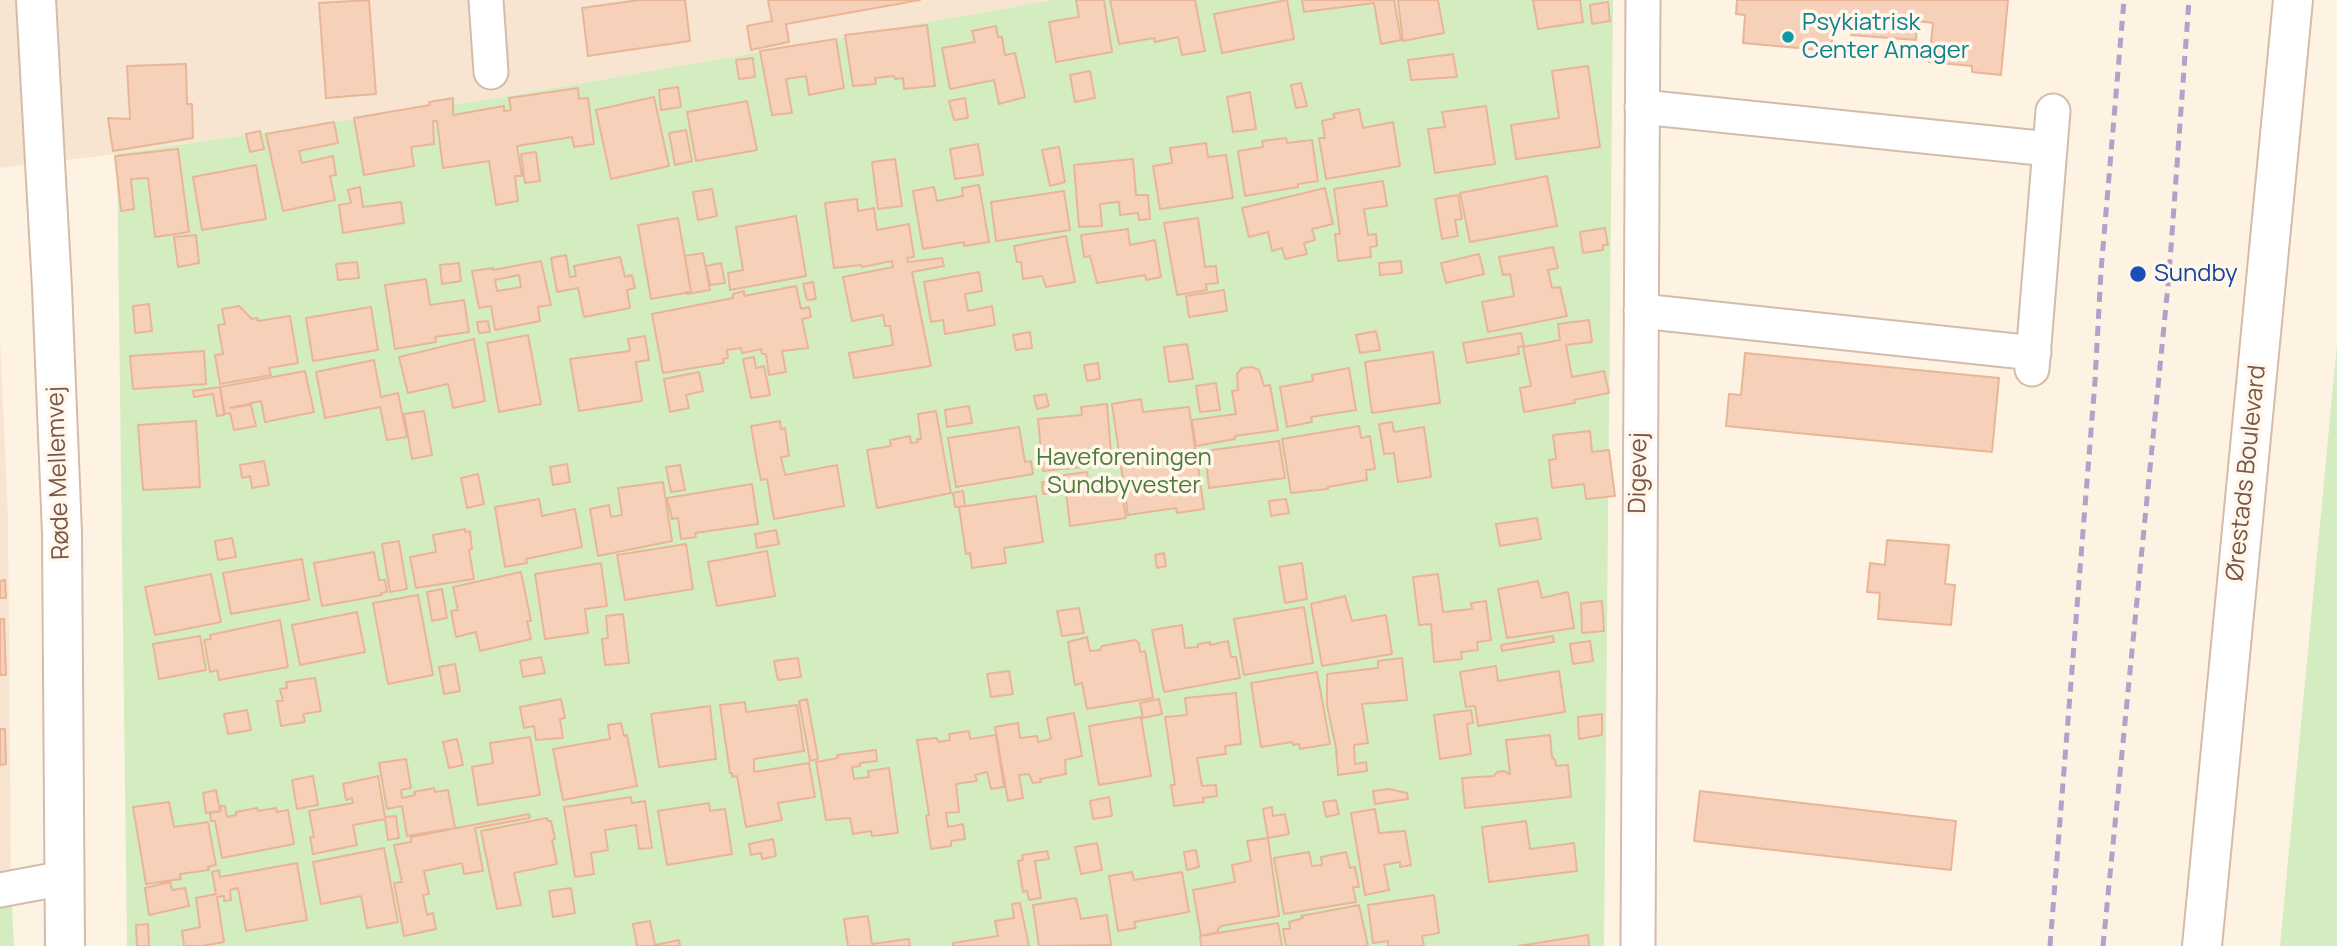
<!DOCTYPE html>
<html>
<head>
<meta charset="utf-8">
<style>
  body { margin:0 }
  canvas { display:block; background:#fef3e3 }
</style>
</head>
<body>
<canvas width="2337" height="946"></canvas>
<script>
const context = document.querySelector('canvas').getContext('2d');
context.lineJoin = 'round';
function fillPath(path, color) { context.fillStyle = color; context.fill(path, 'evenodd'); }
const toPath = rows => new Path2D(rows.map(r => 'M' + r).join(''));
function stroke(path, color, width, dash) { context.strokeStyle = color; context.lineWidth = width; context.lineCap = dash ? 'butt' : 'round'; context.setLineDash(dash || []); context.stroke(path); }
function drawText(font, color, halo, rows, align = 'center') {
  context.font = font + ' Manrope,sans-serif'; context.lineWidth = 7; context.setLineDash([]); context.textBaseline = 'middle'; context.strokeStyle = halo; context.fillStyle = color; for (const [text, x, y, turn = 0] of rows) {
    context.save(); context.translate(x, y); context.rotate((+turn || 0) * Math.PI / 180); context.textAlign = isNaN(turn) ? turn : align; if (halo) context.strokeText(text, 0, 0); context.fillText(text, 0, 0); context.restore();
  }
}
fillPath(toPath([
  [0,0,1053,0,498,98,117,154,0,168],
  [0,337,8,516,11,870,0,872]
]), '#f7e5d1');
fillPath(toPath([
  [1053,0,1613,0,1604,946,127,946,117,154,498,98],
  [2337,344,2337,946,2280,946],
  [12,904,14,946,0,946,0,907]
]), '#d3edc0');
const building = toPath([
  [369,0,376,94,326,98,319,3,369,0],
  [639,0,685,0,690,41,588,56,582,8,639,0],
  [768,0,920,0,786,24,789,42,751,50,747,26,772,21,768,0],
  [1076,0,1104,0,1112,52,1056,62,1049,22,1079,17,1076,0],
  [1110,0,1195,0,1205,51,1182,55,1178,37,1155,42,1154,38,1119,44,1110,0],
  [1287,0,1294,39,1222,53,1214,14,1287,0],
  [1302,0,1394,0,1401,40,1381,44,1374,3,1304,12,1302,0],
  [1398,0,1438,0,1444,33,1403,41,1398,0],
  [1533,0,1580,0,1583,22,1538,29,1533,0],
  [1737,0,2008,0,2001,75,1972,72,1972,66,1929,62,1933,23,1917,21,1916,40,1851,35,1852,30,1833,29,1831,51,1743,43,1745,15,1736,14,1737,0],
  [1608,2,1610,21,1592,24,1590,5,1608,2],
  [927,25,935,86,904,89,903,78,895,79,894,76,875,78,876,84,853,86,845,35,927,25],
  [996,26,998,37,1002,37,1005,55,1015,53,1025,97,999,104,994,80,950,89,942,48,975,42,972,31,996,26],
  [836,39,844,88,809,95,806,76,786,79,792,113,772,115,760,51,836,39],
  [1453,54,1457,77,1411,80,1408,60,1453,54],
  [753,58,755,77,739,79,736,60,753,58],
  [186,64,187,104,192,104,193,138,113,151,108,118,130,119,127,66,186,64],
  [1588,66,1600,147,1516,159,1511,125,1559,118,1552,71,1588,66],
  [1090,71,1095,98,1075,102,1070,75,1090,71],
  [1301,83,1307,106,1296,108,1291,85,1301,83],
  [678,87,681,107,661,110,659,90,678,87],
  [578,88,579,99,588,98,594,144,574,147,572,137,517,146,522,176,515,176,518,201,496,205,489,161,443,168,437,121,433,121,434,144,411,147,414,166,364,175,354,118,430,105,429,102,453,98,453,115,504,106,504,111,511,110,509,98,578,88],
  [1250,92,1256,129,1233,132,1227,97,1250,92],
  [654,97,669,166,611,179,596,110,654,97],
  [965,98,968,118,954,120,949,101,965,98],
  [747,101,757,150,696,161,687,112,747,101],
  [1486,106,1495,164,1435,173,1428,129,1445,127,1442,112,1486,106],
  [1359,109,1363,128,1393,122,1400,166,1326,179,1319,138,1325,138,1322,121,1335,118,1333,114,1359,109],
  [334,122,338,143,299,151,302,163,333,156,336,175,330,176,335,200,283,211,266,134,334,122],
  [686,130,692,161,675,165,669,133,686,130],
  [260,131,264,149,250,152,246,134,260,131],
  [1286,138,1287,143,1312,140,1318,181,1298,184,1298,187,1245,196,1238,151,1263,147,1262,141,1286,138],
  [1206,143,1208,157,1226,155,1233,198,1160,209,1153,166,1172,163,1170,148,1206,143],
  [978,144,983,175,955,179,950,149,978,144],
  [1059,147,1065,182,1050,186,1042,150,1059,147],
  [178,149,189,232,155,237,148,178,131,179,134,209,121,211,115,156,178,149],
  [536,152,540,181,525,183,521,154,536,152],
  [895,159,902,206,878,209,872,162,895,159],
  [1133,159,1136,195,1148,195,1150,219,1139,220,1138,213,1120,215,1119,202,1100,204,1102,226,1079,227,1074,165,1133,159],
  [256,165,266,219,202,230,193,177,256,165],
  [1547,176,1557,226,1470,242,1460,193,1547,176],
  [1383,181,1387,206,1364,209,1368,235,1376,234,1377,246,1370,247,1371,257,1338,261,1335,234,1340,234,1334,189,1383,181],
  [979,185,989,242,964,246,964,242,923,249,913,191,934,187,937,201,963,196,962,188,979,185],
  [360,187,363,207,401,202,404,223,343,233,339,205,351,203,348,190,360,187],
  [1325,188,1333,224,1312,229,1315,240,1304,243,1307,254,1285,259,1282,248,1272,251,1268,232,1249,237,1242,208,1325,188],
  [712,189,717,216,698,220,693,192,712,189],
  [1064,191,1070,230,996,241,991,202,1064,191],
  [1458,195,1462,219,1455,220,1458,236,1442,239,1435,199,1458,195],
  [857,199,858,211,874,208,877,230,909,224,914,257,907,258,908,262,942,258,944,266,912,272,931,366,854,378,849,353,893,345,890,326,885,326,883,315,852,321,843,277,893,267,892,261,862,267,861,265,834,268,825,203,857,199],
  [796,216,806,276,730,290,728,273,743,270,736,227,796,216],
  [678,218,691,292,651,299,638,225,678,218],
  [1198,218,1205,267,1216,266,1218,283,1206,284,1207,290,1177,295,1164,223,1198,218],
  [1605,228,1608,245,1603,245,1603,250,1583,253,1580,232,1605,228],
  [1128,229,1130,245,1155,240,1161,277,1146,280,1145,275,1097,283,1090,256,1084,257,1081,235,1128,229],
  [196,235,199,263,178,267,174,237,196,235],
  [1066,236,1075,282,1046,287,1042,276,1023,279,1021,262,1017,262,1014,246,1066,236],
  [1553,247,1558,268,1548,270,1552,288,1560,287,1567,316,1488,332,1482,302,1514,296,1510,274,1503,275,1499,257,1553,247],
  [703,253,710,290,687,294,686,292,691,292,685,256,703,253],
  [1479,254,1484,274,1446,283,1441,263,1479,254],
  [566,255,570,277,576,276,574,266,620,257,625,277,632,275,635,288,627,290,630,308,584,317,578,288,557,292,551,258,566,255],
  [541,261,551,305,538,307,540,321,495,330,491,306,479,308,472,271,493,268,493,270,541,261],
  [519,275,521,287,497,291,495,280,519,275],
  [1401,261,1402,273,1380,275,1379,263,1401,261],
  [357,262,359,278,338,280,336,264,357,262],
  [459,263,461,281,442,284,440,265,459,263],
  [721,263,725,283,710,285,706,266,721,263],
  [979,272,982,291,965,294,968,311,992,306,995,325,945,334,943,320,931,322,924,282,979,272],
  [426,279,430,305,464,300,469,332,435,337,436,342,395,349,385,285,426,279],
  [813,282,816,299,807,300,803,284,813,282],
  [796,286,801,309,809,307,811,317,802,319,808,348,782,351,786,372,769,375,766,354,762,354,761,349,742,353,741,348,727,350,728,358,723,359,724,363,663,373,652,314,733,298,733,294,744,291,744,296,796,286],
  [1224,290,1227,311,1189,317,1186,296,1224,290],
  [149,304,152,331,135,333,133,306,149,304],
  [239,306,252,319,257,318,258,321,290,316,298,363,269,368,271,375,220,384,215,355,223,354,218,325,225,324,222,309,239,306],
  [371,307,378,350,313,361,306,318,371,307],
  [1589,320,1592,342,1566,345,1572,377,1604,371,1609,393,1574,400,1575,403,1524,412,1520,388,1531,386,1523,347,1560,340,1558,324,1589,320],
  [488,321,490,332,479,333,477,322,488,321],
  [1376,331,1380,350,1360,353,1356,335,1376,331],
  [1030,332,1032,348,1016,350,1013,335,1030,332],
  [1521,333,1524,346,1518,347,1519,354,1467,363,1463,343,1521,333],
  [528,335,541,404,499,412,487,343,528,335],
  [645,336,649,360,636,362,642,401,579,411,570,359,630,351,628,339,645,336],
  [474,339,485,401,453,408,448,384,408,393,399,357,474,339],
  [1187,344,1193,379,1169,382,1164,347,1187,344],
  [204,351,206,384,133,389,130,356,204,351],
  [1433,352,1440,403,1372,413,1365,362,1433,352],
  [1745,353,1999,378,1992,452,1726,426,1729,394,1741,395,1745,353],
  [754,357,756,368,764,366,770,395,751,398,743,359,754,357],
  [374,360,381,397,398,393,407,437,387,440,380,407,325,418,316,372,374,360],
  [1098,363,1100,379,1087,381,1084,365,1098,363],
  [1252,367,1259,370,1264,386,1270,385,1278,430,1235,436,1235,439,1196,446,1192,420,1236,414,1232,391,1238,390,1237,374,1242,368,1252,367],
  [1349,368,1356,410,1311,417,1312,422,1287,427,1280,387,1313,381,1312,375,1349,368],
  [305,371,314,412,265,422,261,401,230,408,251,405,256,426,234,430,230,413,225,414,220,387,305,371],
  [699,372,703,391,686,395,689,408,670,412,664,379,699,372],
  [1216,383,1220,410,1200,412,1196,386,1216,383],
  [220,387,224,415,217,416,213,394,194,397,193,391,220,387],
  [1046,394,1049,406,1037,409,1034,396,1046,394],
  [1141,399,1143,412,1189,407,1195,449,1142,456,1143,460,1196,452,1204,509,1177,513,1176,508,1128,515,1112,404,1141,399],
  [1107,404,1112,464,1043,471,1038,419,1082,415,1081,407,1107,404],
  [969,406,972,423,947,427,945,410,969,406],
  [424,411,432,455,412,459,404,414,424,411],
  [936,411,951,493,877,508,867,450,891,446,890,440,910,436,911,443,918,442,917,439,921,439,918,414,936,411],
  [196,421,200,487,143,490,138,425,196,421],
  [780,421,781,429,785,428,789,456,781,457,785,475,837,465,844,506,774,519,767,479,761,480,757,461,751,426,780,421],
  [1392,422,1394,432,1424,427,1431,477,1398,482,1394,453,1384,454,1379,424,1392,422],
  [1359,426,1361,438,1370,436,1375,469,1366,470,1367,480,1328,487,1328,489,1291,493,1282,439,1359,426],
  [1019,427,1025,462,1031,461,1033,474,956,487,948,438,1019,427],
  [1590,431,1592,452,1609,450,1615,496,1586,499,1584,484,1552,488,1549,460,1556,459,1553,435,1590,431],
  [1279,441,1285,478,1209,488,1205,451,1279,441],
  [264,461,269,485,252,488,250,476,242,478,240,465,264,461],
  [567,464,570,482,553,485,550,467,567,464],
  [680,465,685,490,671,492,666,467,680,465],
  [1087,472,1089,486,1120,482,1126,518,1070,526,1064,475,1087,472],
  [478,474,484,504,467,508,461,478,478,474],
  [1060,481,1060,493,1043,494,1042,482,1060,481],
  [663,482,672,541,598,556,590,509,609,505,611,517,622,515,618,488,663,482],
  [752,484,758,524,695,533,696,537,681,539,678,518,672,519,667,498,752,484],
  [963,491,965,506,955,507,953,493,963,491],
  [1036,496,1043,542,1004,548,1006,563,972,568,970,553,966,554,959,507,1036,496],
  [539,499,542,516,575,509,582,547,526,559,527,563,505,567,495,507,539,499],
  [1286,499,1289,513,1271,516,1269,501,1286,499],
  [1537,518,1541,539,1500,546,1496,524,1537,518],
  [465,529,465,532,470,531,472,549,469,550,474,579,416,588,410,557,436,552,433,535,465,529],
  [776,530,779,544,757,548,755,534,776,530],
  [232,538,236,557,218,560,215,541,232,538],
  [1887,540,1949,545,1945,584,1955,585,1951,625,1878,619,1880,593,1867,592,1870,563,1885,565,1887,540],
  [399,541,407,589,390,592,382,544,399,541],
  [686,544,693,589,625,600,617,555,686,544],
  [767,551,775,596,717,606,708,562,767,551],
  [374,552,379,580,385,580,387,592,381,593,382,595,322,606,314,563,374,552],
  [1164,553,1166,566,1157,568,1155,555,1164,553],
  [302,559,309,600,231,614,223,573,302,559],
  [601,563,607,606,585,609,588,633,545,639,535,574,601,563],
  [1302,563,1307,599,1285,603,1279,567,1302,563],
  [521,572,531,621,527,621,531,639,480,651,476,632,456,637,451,611,458,610,453,587,521,572],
  [211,574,221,622,155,635,145,587,211,574],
  [1438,574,1443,612,1472,609,1471,603,1486,601,1491,640,1477,642,1478,650,1461,652,1462,659,1434,662,1431,624,1419,625,1413,577,1438,574],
  [5,580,6,598,0,598,0,581,5,580],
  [1538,581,1542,598,1568,592,1574,628,1507,638,1498,589,1538,581],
  [442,589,447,618,432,621,427,592,442,589],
  [418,595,433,675,388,684,373,603,418,595],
  [1345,596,1352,621,1386,615,1392,654,1322,666,1311,604,1345,596],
  [1602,601,1604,631,1582,633,1581,603,1602,601],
  [1304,607,1313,663,1244,675,1234,619,1304,607],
  [1079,608,1084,633,1062,636,1057,611,1079,608],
  [357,612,365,652,300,665,292,625,357,612],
  [623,614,629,663,605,665,602,639,608,638,606,616,623,614],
  [0,619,4,619,6,675,0,675,0,619],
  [280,620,288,667,219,680,217,670,210,672,204,640,211,639,210,635,280,620],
  [1182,625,1185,648,1198,647,1198,644,1210,642,1210,645,1228,641,1231,657,1236,657,1240,678,1164,692,1152,630,1182,625],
  [200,636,206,670,159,679,153,644,200,636],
  [1553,636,1554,642,1502,651,1501,645,1553,636],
  [1087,637,1090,651,1100,650,1102,646,1135,640,1139,643,1140,652,1145,651,1153,698,1087,709,1082,683,1075,685,1068,642,1087,637],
  [1590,641,1593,661,1573,664,1570,644,1590,641],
  [541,657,545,673,523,677,520,661,541,657],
  [798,658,801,677,778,680,774,661,798,658],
  [1402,658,1407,700,1362,704,1368,743,1354,745,1355,764,1366,762,1367,771,1338,775,1336,748,1327,705,1327,674,1378,668,1378,661,1402,658],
  [455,664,460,691,444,694,439,667,455,664],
  [1496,666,1498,681,1559,671,1565,712,1478,726,1475,706,1466,707,1460,672,1496,666],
  [1009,671,1013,694,991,697,987,674,1009,671],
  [1317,672,1330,744,1300,749,1299,744,1293,745,1292,742,1261,747,1251,683,1317,672],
  [315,678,321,711,303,714,305,722,281,726,277,701,283,701,280,689,287,688,286,682,315,678],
  [1236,693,1241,744,1225,746,1226,754,1197,758,1202,786,1216,785,1217,796,1203,798,1204,802,1174,806,1171,785,1175,785,1165,717,1187,715,1185,698,1236,693],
  [561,699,565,718,560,719,563,738,536,740,534,726,524,728,520,707,561,699],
  [807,699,818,759,810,761,799,701,807,699],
  [1159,699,1162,714,1143,718,1140,703,1159,699],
  [745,702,746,712,797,705,804,751,754,759,754,772,809,763,815,797,778,803,782,820,746,827,737,776,732,777,732,773,730,773,720,705,745,702],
  [710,706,716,759,659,767,651,714,710,706],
  [247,710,251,730,228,734,224,714,247,710],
  [1471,710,1473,723,1467,724,1471,754,1440,759,1434,715,1471,710],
  [1074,713,1082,756,1065,760,1066,774,1040,779,1041,782,1033,783,1029,774,1019,775,1023,798,1008,801,995,727,1018,723,1020,738,1037,736,1038,742,1051,739,1047,718,1074,713],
  [1602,714,1602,735,1579,739,1578,717,1602,714],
  [1141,717,1151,776,1099,785,1089,726,1141,717],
  [621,723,624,736,627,735,637,786,563,800,553,749,610,739,608,725,621,723],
  [0,729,5,729,6,764,0,765,0,729],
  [969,731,970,739,996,735,1004,787,991,789,987,772,975,775,977,781,956,784,959,812,946,813,948,827,963,824,965,839,951,841,951,846,931,849,926,816,929,815,917,740,937,738,938,742,950,740,949,734,969,731],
  [1550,735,1552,757,1555,760,1556,766,1568,765,1571,797,1465,808,1462,778,1494,776,1497,772,1504,771,1510,774,1506,740,1550,735],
  [530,737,540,795,478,805,472,767,493,763,490,743,530,737],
  [457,739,463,765,449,768,443,742,457,739],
  [876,750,877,761,860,763,860,766,852,767,854,779,869,777,868,771,889,768,898,833,872,836,871,831,853,834,850,818,826,820,816,762,838,758,837,755,876,750],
  [406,759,411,788,401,790,402,798,415,795,414,792,434,788,435,792,448,790,455,828,407,836,402,806,387,809,379,763,406,759],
  [313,776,318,805,297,809,292,780,313,776],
  [378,776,385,817,396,816,399,838,388,840,385,819,353,825,357,845,313,854,310,837,314,837,309,811,353,803,352,798,346,800,343,784,378,776],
  [1389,789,1407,793,1408,799,1375,804,1373,791,1389,789],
  [216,790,220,811,206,813,203,793,216,790],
  [1700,791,1956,821,1951,870,1694,841,1700,791],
  [631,797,632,803,645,801,652,848,639,849,636,825,605,830,608,850,591,853,594,874,575,877,564,807,631,797],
  [1109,797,1112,816,1093,819,1090,801,1109,797],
  [1336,800,1339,814,1326,817,1323,802,1336,800],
  [169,802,174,827,208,822,216,865,208,867,209,870,180,874,181,879,146,884,133,807,169,802],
  [709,803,710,811,725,809,732,854,667,865,658,811,709,803],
  [220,806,225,806,227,817,236,815,236,812,257,808,258,811,276,808,277,812,288,810,294,844,222,858,215,821,211,821,210,813,221,811,220,806],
  [1272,807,1273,816,1285,814,1289,834,1268,838,1263,809,1272,807],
  [1375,809,1379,833,1405,831,1411,865,1400,867,1400,862,1384,865,1389,890,1365,895,1351,813,1375,809],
  [529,814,530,818,475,828,483,871,464,874,462,863,424,871,429,894,423,895,427,915,433,913,436,929,404,936,394,883,402,882,394,845,411,842,411,837,529,814],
  [547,818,548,821,551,821,555,839,552,840,557,864,514,873,521,905,497,909,481,831,547,818],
  [1526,821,1530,849,1574,843,1577,871,1489,882,1482,827,1526,821],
  [1268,838,1279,916,1221,926,1218,929,1218,932,1201,936,1193,890,1235,882,1232,865,1251,861,1247,841,1268,838],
  [773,839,776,856,762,859,761,853,751,855,749,844,773,839],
  [1097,843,1102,870,1081,874,1075,847,1097,843],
  [384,848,398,922,367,928,361,896,321,904,313,862,384,848],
  [1196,850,1199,867,1187,870,1184,852,1196,850],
  [1047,851,1049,859,1035,861,1041,898,1029,900,1027,891,1023,892,1018,861,1023,860,1022,855,1047,851],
  [1309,852,1312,866,1322,865,1321,857,1346,852,1350,868,1355,867,1359,887,1353,887,1356,902,1284,914,1274,858,1309,852],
  [297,863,307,920,246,931,238,888,230,890,231,900,224,901,224,896,217,897,224,942,202,946,184,946,182,931,200,927,196,898,216,894,212,872,219,870,220,877,297,863],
  [1132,872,1134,880,1182,872,1189,912,1134,922,1136,928,1118,931,1109,876,1132,872],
  [170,882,172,890,185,888,189,906,149,915,145,888,170,882],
  [571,888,575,913,553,917,549,891,571,888],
  [1434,895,1439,933,1422,936,1424,946,1388,946,1388,941,1373,943,1368,905,1434,895],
  [1076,898,1081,919,1107,915,1111,945,1039,946,1033,905,1076,898],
  [1020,903,1029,946,953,946,953,943,998,936,995,921,1014,918,1012,904,1020,903],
  [1359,905,1368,946,1286,946,1283,929,1290,929,1289,922,1303,918,1301,916,1359,905],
  [868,916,872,944,909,939,910,946,848,946,844,919,868,916],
  [650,921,655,945,679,940,680,946,637,946,633,924,650,921],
  [1278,923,1282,946,1201,946,1200,936,1278,923],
  [148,924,149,946,137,946,136,925,148,924],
  [1588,935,1589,946,1518,946,1588,935]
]);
fillPath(building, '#f6d0b8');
stroke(building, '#eab597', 2);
const street = toPath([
  [486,0,491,72],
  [1642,107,2049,149],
  [1641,311,2034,353],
  [2032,369,2053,111],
  [0,890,64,878],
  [1638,946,1643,0]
]);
const secondary = toPath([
  [36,0,52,288,62,533,65,946],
  [2202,946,2293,0]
]);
stroke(street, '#d3bcab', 37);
stroke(secondary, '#d6bca8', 42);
stroke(street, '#fff', 33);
stroke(secondary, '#fff', 38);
stroke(toPath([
  [2050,946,2095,381,2101,271,2124,0],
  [2103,946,2169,275,2189,0]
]), '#b5a0c9', 5, [10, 7]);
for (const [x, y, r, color] of [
  [1788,37,7,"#0f9aa8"],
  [2138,274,9,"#1a4fb4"]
]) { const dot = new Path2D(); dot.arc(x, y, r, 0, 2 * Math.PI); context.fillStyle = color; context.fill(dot); stroke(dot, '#fff7eb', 2.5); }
drawText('24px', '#0d838f', '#fff7eb', [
  ["Psykiatrisk",1802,23],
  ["Center Amager",1802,51]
], 'left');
drawText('24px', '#164399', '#fff7eb', [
  ["Sundby",2154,274]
], 'left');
drawText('24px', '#4e7a3b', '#fff7eb', [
  ["Haveforeningen",1124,458],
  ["Sundbyvester",1124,486]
]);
drawText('24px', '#795746', '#fff7eb', [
  ["Røde Mellemvej",59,473,-92],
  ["Digevej",1639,473,-89],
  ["Ørestads Boulevard",2247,473,-84]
]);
</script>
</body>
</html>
